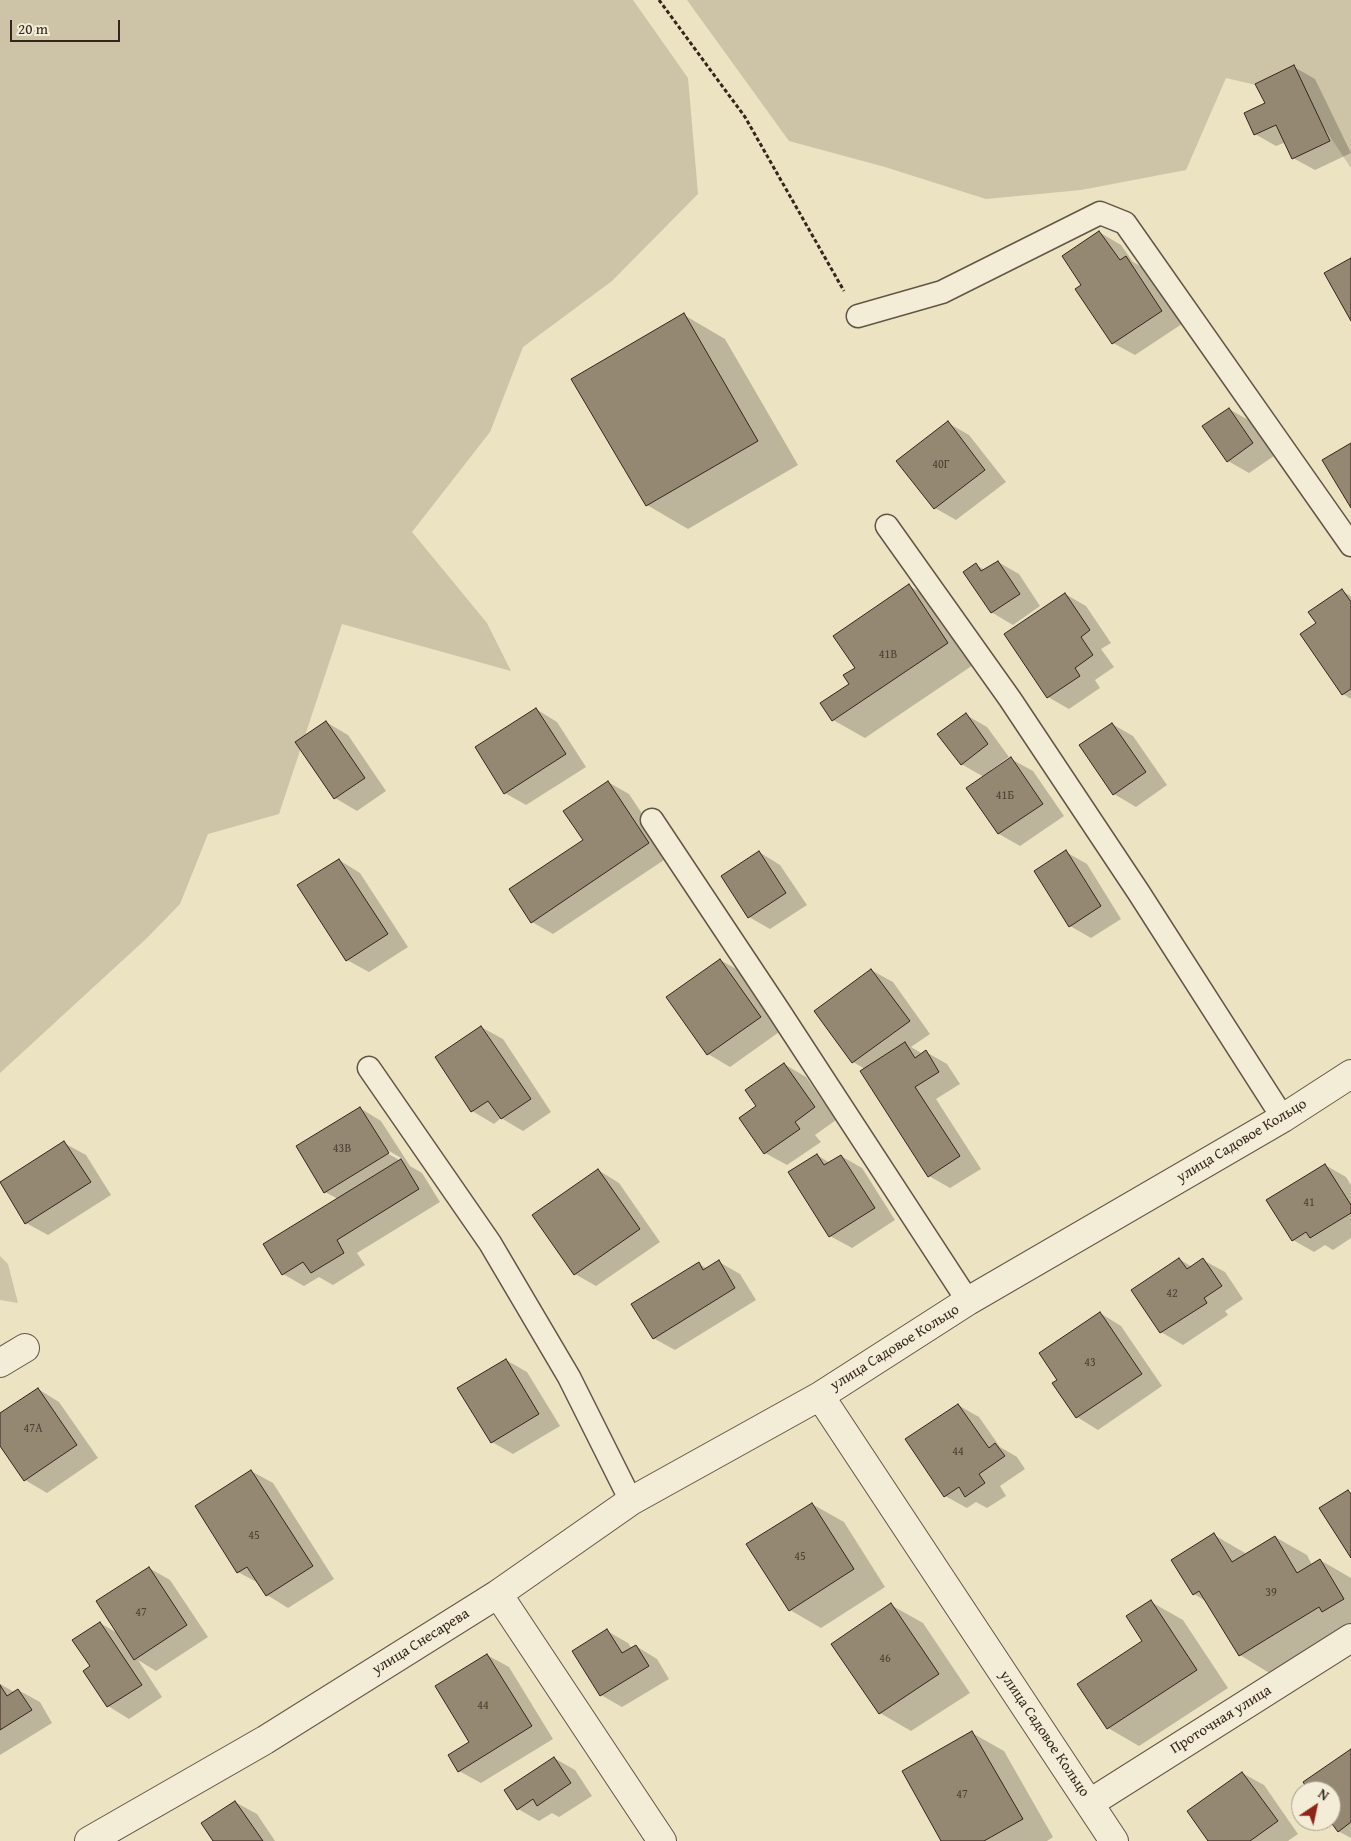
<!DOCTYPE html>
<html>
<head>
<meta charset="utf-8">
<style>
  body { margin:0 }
  #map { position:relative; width:1351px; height:1841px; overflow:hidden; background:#ece3c2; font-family:"Gentium Book Plus",serif }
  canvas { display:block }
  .north { position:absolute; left:1291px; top:1781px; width:50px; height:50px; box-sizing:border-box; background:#f3edd7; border:1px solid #a79d8d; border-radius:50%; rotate:34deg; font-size:14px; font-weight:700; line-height:20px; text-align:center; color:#36251d }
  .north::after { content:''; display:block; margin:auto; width:18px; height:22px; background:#8f2418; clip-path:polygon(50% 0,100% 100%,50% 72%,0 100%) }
  .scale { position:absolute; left:10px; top:20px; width:110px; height:22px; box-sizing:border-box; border:2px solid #36251d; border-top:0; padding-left:6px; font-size:15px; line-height:18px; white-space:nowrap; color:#36251d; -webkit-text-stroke:4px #f3edd7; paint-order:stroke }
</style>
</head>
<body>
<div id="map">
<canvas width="1351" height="1841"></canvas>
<div class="north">N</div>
<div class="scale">20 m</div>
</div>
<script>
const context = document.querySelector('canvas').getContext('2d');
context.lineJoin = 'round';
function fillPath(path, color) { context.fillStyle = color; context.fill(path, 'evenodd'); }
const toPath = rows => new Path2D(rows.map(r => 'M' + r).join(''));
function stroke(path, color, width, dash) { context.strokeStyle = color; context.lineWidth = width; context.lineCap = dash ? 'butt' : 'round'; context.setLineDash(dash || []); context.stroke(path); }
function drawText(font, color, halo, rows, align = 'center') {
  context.font = font + ' "Gentium Book Plus",serif'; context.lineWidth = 4; context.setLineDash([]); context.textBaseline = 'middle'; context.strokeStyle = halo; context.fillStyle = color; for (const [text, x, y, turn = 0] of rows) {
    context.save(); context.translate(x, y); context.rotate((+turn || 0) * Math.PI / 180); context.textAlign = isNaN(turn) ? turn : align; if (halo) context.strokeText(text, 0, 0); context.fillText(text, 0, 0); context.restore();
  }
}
fillPath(toPath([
  [0,0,633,0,688,78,698,194,612,281,523,347,490,432,412,532,487,623,511,671,342,624,279,814,208,834,180,904,147,938,0,1073],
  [687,0,1351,0,1351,168,1303,96,1226,78,1186,170,1081,190,986,199,885,167,789,141],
  [0,1256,8,1264,18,1303,0,1300]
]), '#cdc3a6');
fillPath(toPath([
  [1294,67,1315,79,1351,153,1315,170,1293,158,1286,142,1276,146,1255,134,1266,104],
  [1099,232,1121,245,1133,262,1147,270,1182,324,1135,355,1113,343,1083,285],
  [684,315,725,339,798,465,688,529,647,505],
  [1229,409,1250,421,1274,456,1249,473,1228,461],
  [948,423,969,435,1006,482,956,520,935,508],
  [998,562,1019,574,1040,606,1013,625,991,612,976,565,985,570],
  [909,586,941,604,979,661,865,738,833,720,851,684,856,668],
  [1342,591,1351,596,1351,699,1343,694,1318,624],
  [1065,594,1086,606,1111,643,1101,649,1114,667,1095,680,1100,688,1069,709,1048,697],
  [536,709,557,722,586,767,526,805,505,793],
  [966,715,987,727,1009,757,991,770,992,772,1011,759,1033,771,1064,816,1020,846,999,834,968,788,984,777,961,764],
  [326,722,348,735,386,791,357,811,335,798,297,743],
  [1112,724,1133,736,1167,785,1136,807,1114,794,1081,746],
  [608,782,629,794,670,856,553,934,532,922,584,840],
  [759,852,780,865,807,905,770,929,749,917],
  [1066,852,1087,864,1121,919,1091,938,1070,926],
  [339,860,360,873,408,947,369,972,347,960],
  [720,960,742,972,782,1030,730,1067,708,1054,668,997],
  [871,970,893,982,930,1034,911,1047,923,1054,926,1052,947,1064,960,1084,936,1099,981,1169,950,1188,929,1176,865,1069,853,1062],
  [481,1027,503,1039,551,1112,523,1131,501,1118,494,1124,472,1111,436,1057],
  [784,1064,806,1077,836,1120,815,1135,821,1142,787,1165,765,1153,758,1107],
  [360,1108,381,1121,410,1166,422,1173,440,1202,357,1253,365,1265,333,1285,319,1277,304,1286,283,1274,338,1199,325,1192],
  [384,1148,403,1159,401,1161,383,1151],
  [64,1143,86,1155,111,1195,48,1235,26,1223],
  [817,1155,830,1163,841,1156,862,1168,895,1220,852,1248,830,1236],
  [1325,1165,1346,1177,1351,1185,1351,1238,1333,1250,1325,1245,1314,1252,1293,1240],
  [598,1170,619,1183,660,1242,596,1286,575,1274],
  [1179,1259,1192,1267,1203,1260,1225,1272,1243,1299,1225,1311,1228,1315,1183,1345,1161,1332,1133,1290],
  [719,1262,740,1274,756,1300,675,1350,653,1338,699,1264,708,1269],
  [1100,1313,1121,1326,1162,1386,1098,1430,1077,1417,1054,1384,1059,1381],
  [506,1360,527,1372,560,1426,513,1454,492,1442],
  [38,1389,59,1402,98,1458,47,1493,25,1480,0,1443,0,1415],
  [958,1405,979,1417,1000,1447,1017,1457,1025,1469,1000,1486,1006,1496,987,1508,976,1502,967,1508,945,1496],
  [251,1471,273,1483,334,1579,288,1608,267,1595,260,1584,238,1572],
  [812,1504,844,1522,885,1587,821,1628,790,1610],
  [1214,1535,1247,1554,1275,1537,1307,1555,1312,1565,1320,1560,1351,1578,1351,1628,1271,1674,1240,1655,1207,1602,1194,1594],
  [149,1568,170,1580,208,1637,156,1671,138,1660,162,1697,129,1719,108,1706,84,1671,92,1667,100,1623,119,1634],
  [1151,1602,1183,1620,1228,1688,1139,1746,1108,1728,1144,1642],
  [891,1605,923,1623,970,1693,911,1731,880,1713],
  [607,1631,628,1643,632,1649,636,1646,657,1659,669,1679,622,1707,601,1695],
  [487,1655,509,1667,553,1739,481,1783,459,1771,471,1743],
  [0,1684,14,1692,18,1690,40,1702,52,1723,0,1755],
  [972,1733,1004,1751,1053,1837,1047,1841,943,1841],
  [1351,1751,1351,1838,1338,1831,1331,1791,1311,1791],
  [554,1758,575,1770,592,1796,559,1817,552,1813,539,1821,518,1809],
  [1242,1773,1264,1785,1298,1834,1288,1841,1210,1841],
  [235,1802,257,1814,275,1841,215,1841]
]), '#0003');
const building = toPath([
  [1294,65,1330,141,1292,159,1276,125,1254,135,1244,113,1265,103,1255,84,1294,65],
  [1099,231,1120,260,1126,256,1162,311,1112,344,1075,289,1081,285,1062,256,1099,231],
  [1351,258,1351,321,1324,273,1351,258],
  [684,313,758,441,646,506,571,379,684,313],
  [1229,408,1253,443,1227,462,1202,426,1229,408],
  [948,421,985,470,934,509,896,461,948,421],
  [1351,443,1351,508,1322,460,1351,443],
  [998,561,1020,594,991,613,963,572,976,563,981,571,998,561],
  [909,584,948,643,832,721,820,703,849,684,843,675,855,668,833,636,909,584],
  [1342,589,1351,602,1351,689,1342,695,1300,634,1316,623,1308,612,1342,589],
  [1065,593,1090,630,1081,637,1093,655,1075,668,1080,676,1047,698,1004,634,1065,593],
  [536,708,566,754,504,794,475,747,536,708],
  [966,713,988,744,961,765,937,734,966,713],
  [326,721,365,778,334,799,295,742,326,721],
  [1112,723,1146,772,1113,795,1079,745,1112,723],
  [1011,757,1043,804,998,834,966,788,1011,757],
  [608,781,649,843,531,923,509,889,583,840,563,811,608,781],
  [1066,850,1101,906,1069,927,1034,871,1066,850],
  [759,851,786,893,748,918,721,876,759,851],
  [339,859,388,934,346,961,297,885,339,859],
  [720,959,761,1017,707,1055,666,997,720,959],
  [871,969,910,1021,852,1063,814,1011,871,969],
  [481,1026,531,1099,501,1119,488,1101,471,1112,435,1057,481,1026],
  [905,1042,915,1058,926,1050,939,1072,915,1087,960,1156,928,1177,860,1071,905,1042],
  [784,1063,815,1107,795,1122,800,1129,764,1154,739,1118,756,1106,745,1090,784,1063],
  [360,1107,389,1153,324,1193,296,1146,360,1107],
  [64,1141,91,1182,25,1224,0,1182,64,1141],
  [817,1154,824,1165,841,1155,875,1208,829,1237,788,1172,817,1154],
  [401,1159,419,1189,337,1240,344,1253,311,1273,303,1262,282,1275,263,1244,401,1159],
  [1325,1164,1351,1205,1351,1213,1310,1238,1306,1232,1292,1241,1266,1200,1325,1164],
  [598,1169,640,1229,574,1275,532,1215,598,1169],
  [1179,1258,1187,1269,1203,1258,1222,1286,1204,1298,1207,1303,1160,1333,1131,1290,1179,1258],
  [719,1260,735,1288,653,1339,631,1304,699,1262,703,1270,719,1260],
  [1100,1312,1142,1374,1076,1418,1052,1383,1057,1380,1039,1353,1100,1312],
  [506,1359,539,1414,491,1443,457,1388,506,1359],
  [38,1388,77,1445,24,1481,0,1446,0,1413,38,1388],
  [958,1404,989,1448,995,1443,1005,1456,979,1474,985,1483,965,1497,959,1487,944,1497,905,1439,958,1404],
  [251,1470,313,1566,266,1596,247,1567,237,1573,195,1506,251,1470],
  [1348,1490,1351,1494,1351,1558,1319,1508,1348,1490],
  [812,1503,854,1569,789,1611,746,1544,812,1503],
  [1214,1533,1232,1562,1275,1536,1297,1573,1320,1559,1344,1599,1322,1612,1319,1607,1239,1656,1199,1591,1193,1595,1171,1560,1214,1533],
  [149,1567,187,1625,134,1660,96,1601,149,1567],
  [1151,1600,1197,1670,1107,1729,1077,1684,1142,1641,1126,1616,1151,1600],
  [891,1603,939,1674,879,1714,831,1644,891,1603],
  [100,1622,142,1685,107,1707,83,1671,90,1666,72,1640,100,1622],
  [607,1629,622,1653,636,1645,649,1666,600,1696,572,1651,607,1629],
  [487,1654,532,1726,458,1772,448,1755,469,1742,435,1686,487,1654],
  [0,1685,7,1696,18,1689,32,1710,0,1730,0,1685],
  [972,1731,1023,1819,984,1841,941,1841,902,1771,972,1731],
  [1351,1749,1351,1822,1338,1832,1330,1821,1331,1791,1309,1791,1303,1782,1351,1749],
  [554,1757,571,1783,537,1806,533,1799,517,1810,504,1790,554,1757],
  [1242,1772,1278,1821,1250,1841,1208,1841,1187,1811,1242,1772],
  [235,1801,263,1841,213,1841,201,1823,235,1801]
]);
fillPath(building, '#958873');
stroke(building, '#36251d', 1);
const service = toPath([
  [858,316,942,292,1100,213,1125,223,1351,545],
  [887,526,1010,699,1139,893,1283,1118],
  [652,820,779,1011,968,1301],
  [369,1068,490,1243,569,1377,631,1501]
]);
const minor = toPath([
  [0,1363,25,1348],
  [820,1396,1114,1841],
  [498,1594,662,1841],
  [1090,1803,1351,1638],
  [89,1841,265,1740,498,1594,631,1501,820,1396,968,1301,1283,1118,1351,1074]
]);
stroke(service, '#645446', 25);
stroke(minor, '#645446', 30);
stroke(toPath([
  [659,0,745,117,844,291]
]), '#36251d', 3, [4, 2.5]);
stroke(service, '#f3edd7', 22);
stroke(minor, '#f3edd7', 28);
drawText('12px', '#4e3e32', null, [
  ["40Г",941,465],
  ["41В",888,655],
  ["41Б",1005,796],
  ["43В",342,1149],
  ["41",1309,1203],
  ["42",1172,1294],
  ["43",1090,1363],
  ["47А",33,1429],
  ["44",958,1452],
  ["45",254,1536],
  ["45",800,1557],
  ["39",1271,1593],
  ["47",141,1613],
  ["46",885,1659],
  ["44",483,1706],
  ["47",962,1795]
]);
drawText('15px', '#36251d', '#f3edd7', [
  ["улица Садовое Кольцо",1242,1141,-31],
  ["улица Садовое Кольцо",895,1348,-32],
  ["улица Снесарева",421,1642,-32],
  ["Проточная улица",1221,1720,-32],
  ["улица Садовое Кольцо",1044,1734,56]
]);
</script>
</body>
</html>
